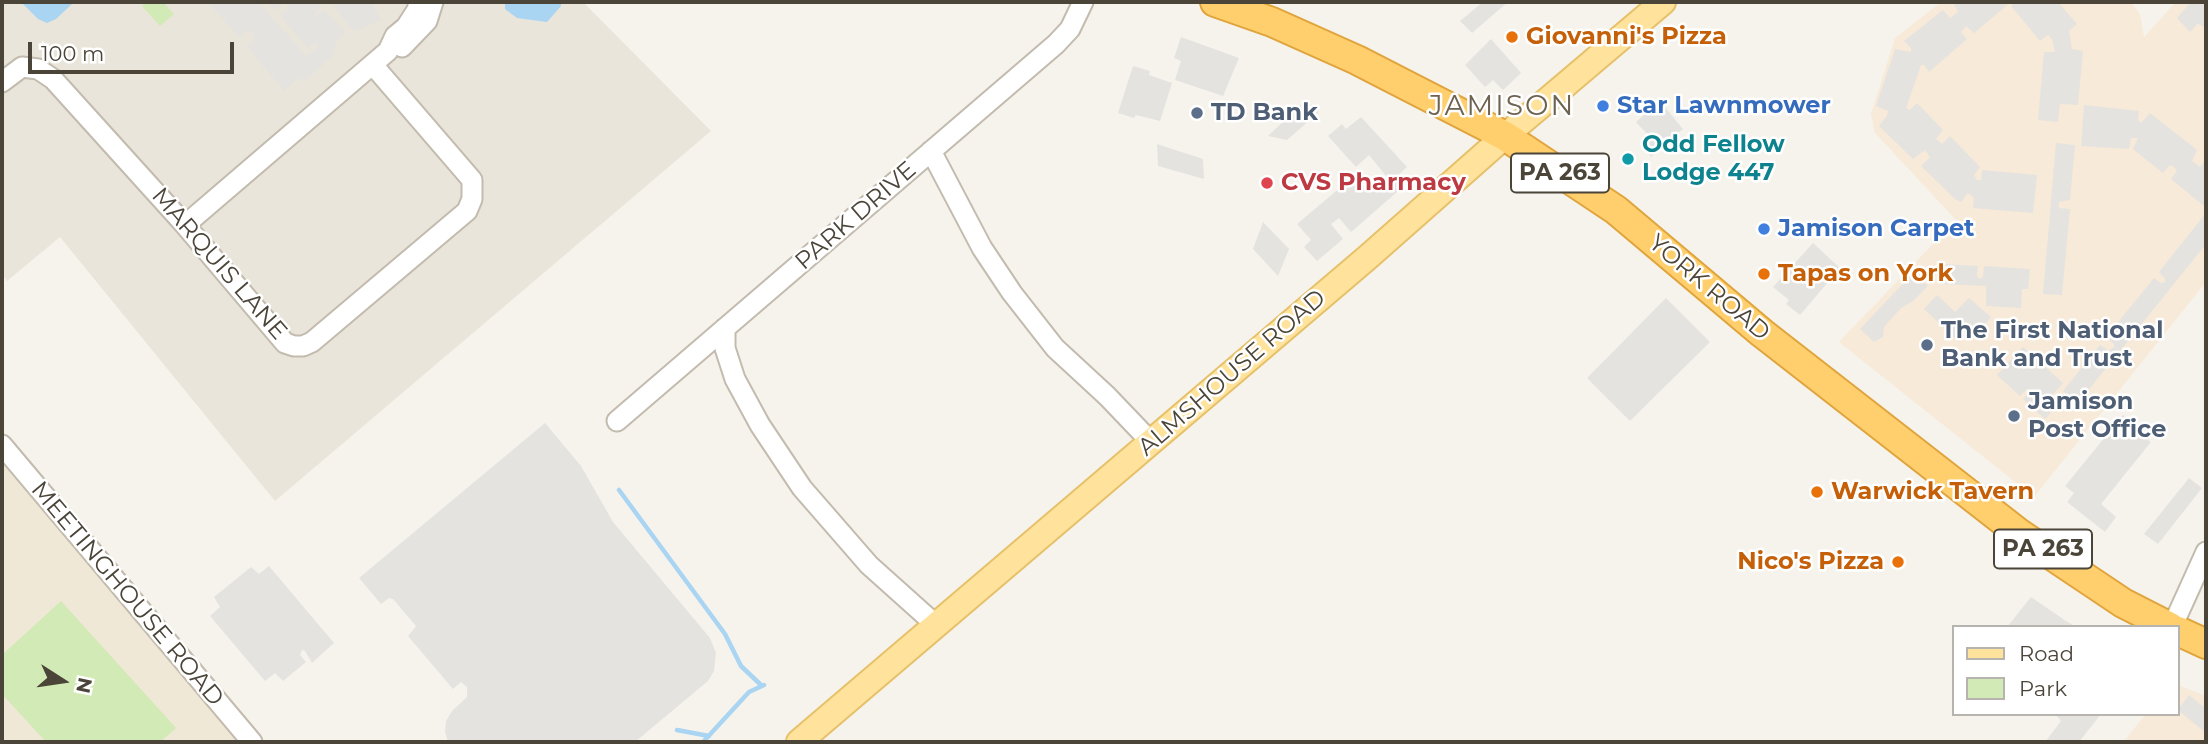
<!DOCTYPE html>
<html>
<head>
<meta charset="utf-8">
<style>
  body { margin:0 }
  #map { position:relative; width:2208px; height:744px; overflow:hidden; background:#f6f3ec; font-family:Montserrat,sans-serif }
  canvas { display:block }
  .frame { position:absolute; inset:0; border:4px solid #4b4439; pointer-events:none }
  .legend { position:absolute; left:1952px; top:625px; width:228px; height:91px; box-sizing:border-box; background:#fff; border:2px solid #b7b4b0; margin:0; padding:9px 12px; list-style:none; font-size:21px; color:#4b4439 }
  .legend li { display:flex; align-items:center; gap:14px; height:35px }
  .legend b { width:35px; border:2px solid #b7b4b0 }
  .north { position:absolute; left:28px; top:646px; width:70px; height:70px; -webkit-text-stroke:5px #fff; paint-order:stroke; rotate:102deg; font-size:19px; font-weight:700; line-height:28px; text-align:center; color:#4b4439 }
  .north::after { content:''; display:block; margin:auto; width:24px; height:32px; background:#4b4439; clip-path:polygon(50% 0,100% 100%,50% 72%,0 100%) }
  .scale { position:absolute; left:28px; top:42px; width:206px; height:32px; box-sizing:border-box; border:4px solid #4b4439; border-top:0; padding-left:9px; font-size:21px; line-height:24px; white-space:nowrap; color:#4b4439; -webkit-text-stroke:5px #fff; paint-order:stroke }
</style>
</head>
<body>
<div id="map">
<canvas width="2208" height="744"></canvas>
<div class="frame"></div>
<ul class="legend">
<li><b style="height:9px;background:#ffe39c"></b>Road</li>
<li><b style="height:19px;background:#d2eab5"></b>Park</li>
</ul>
<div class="north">N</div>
<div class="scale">100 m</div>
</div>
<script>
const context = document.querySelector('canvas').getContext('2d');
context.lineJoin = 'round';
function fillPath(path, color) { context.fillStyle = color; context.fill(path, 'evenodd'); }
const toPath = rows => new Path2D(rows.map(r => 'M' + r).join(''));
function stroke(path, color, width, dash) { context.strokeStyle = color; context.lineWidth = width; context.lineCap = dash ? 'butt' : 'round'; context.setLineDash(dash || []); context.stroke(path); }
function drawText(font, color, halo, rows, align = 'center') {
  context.font = font + ' Montserrat,sans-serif'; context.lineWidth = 5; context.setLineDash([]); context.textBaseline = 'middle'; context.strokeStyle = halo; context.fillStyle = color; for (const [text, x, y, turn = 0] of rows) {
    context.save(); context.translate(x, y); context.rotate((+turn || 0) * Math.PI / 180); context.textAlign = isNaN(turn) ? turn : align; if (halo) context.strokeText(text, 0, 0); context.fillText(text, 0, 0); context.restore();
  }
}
fillPath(toPath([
  [2,2,583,2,711,131,275,501,60,237,7,281,2,275]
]), '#eae5da');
fillPath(toPath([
  [1941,2,2131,2,2140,14,2144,37,2176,2,2206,2,2206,282,2034,497,1839,342,1956,220,1875,133,1871,114,1895,38],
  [2178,685,2206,696,2206,742,2123,742,2146,714,2178,714]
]), '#f7ead8');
fillPath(toPath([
  [2,445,250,742,2,742]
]), '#efe8d6');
fillPath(toPath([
  [146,2,163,2,174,14,160,26,142,6],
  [61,601,176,728,160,742,46,742,2,694,2,655]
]), '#d2eab5');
fillPath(toPath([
  [208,2,258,2,306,56,318,47,319,44,314,43,308,48,280,15,287,9,287,5,282,4,275,10,268,2,317,2,321,6,314,16,324,10,345,32,336,42,334,54,304,82,299,77,284,91,247,46,255,39,252,32,247,30,239,37],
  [331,2,372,2,381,20,354,32],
  [1483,2,1508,2,1472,33,1460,21],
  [1953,2,2011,2,1974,33,1966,26,1961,32,1967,39,1929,72,1924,65,1921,65,1906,108,1910,110,1917,103,1943,130,1936,139,1942,144,1950,136,1980,167,1974,175,1977,180,1981,180,1982,170,2037,175,2033,213,1973,208,1974,198,1968,193,1961,202,1955,199,1921,166,1930,157,1925,150,1913,159,1879,126,1887,116,1888,111,1876,106,1895,49,1911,52,1911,48,1904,41,1943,10,1950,18,1958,12],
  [2015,2,2058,2,2077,24,2069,31,2072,49,2083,51,2078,105,2060,104,2058,122,2038,120,2044,52,2055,52,2052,39,2048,35,2040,41,2011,6],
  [2191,2,2206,2,2206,29,2198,23,2190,32,2177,18],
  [1181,37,1239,58,1223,96,1175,80,1181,61,1174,58],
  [1491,39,1521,73,1503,90,1493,80,1485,87,1465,65],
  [1133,66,1150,71,1149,75,1172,83,1160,121,1136,115,1134,118,1118,113],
  [1660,101,1683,129,1651,157,1645,149,1648,135,1636,122],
  [1303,103,1318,106,1318,113,1287,140,1268,136],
  [2084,105,2139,111,2138,120,2141,123,2150,113,2197,150,2192,161,2200,167,2206,160,2206,203,2204,206,2171,179,2177,171,2174,167,2170,165,2163,173,2133,149,2138,138,2131,138,2129,149,2081,146],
  [1361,117,1407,167,1396,177,1404,186,1351,232,1339,218,1331,224,1343,239,1317,261,1304,247,1311,240,1297,224,1354,176,1369,192,1387,177,1369,155,1356,167,1328,136,1342,124,1346,129],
  [2056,143,2075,145,2070,200,2059,202,2059,208,2070,209,2062,295,2043,294],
  [1157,144,1203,159,1204,179,1158,166],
  [2206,213,2206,244,2078,403,2063,391,2100,345,2109,351,2114,347,2114,344,2106,337,2154,278,2161,283,2165,282,2165,278,2159,272],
  [1263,222,1289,249,1278,276,1253,249],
  [1813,243,1840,268,1800,315,1786,304,1789,300,1773,287],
  [1943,264,1978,266,1977,276,1980,279,1983,277,1984,266,2030,269,2028,289,2022,289,2021,308,1986,306,1986,286,1941,284],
  [1913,273,1928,286,1913,301,1901,308,1884,327,1883,337,1874,342,1860,329],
  [1937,295,1955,312,1969,298,1991,317,1977,333,1972,328,1959,342,1924,309],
  [1666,298,1710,342,1630,421,1587,378],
  [2023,347,2063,383,2049,399,2057,406,2045,419,2023,399,2030,392,2030,389,2027,389,2020,396,1997,375],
  [2123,415,2131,421,2141,435,2151,442,2101,504,2116,517,2105,532,2067,502,2074,493,2065,486],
  [545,423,581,466,613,522,710,638,716,653,714,671,708,681,635,742,513,742,506,740,502,742,448,742,445,732,446,721,452,711,467,697,467,687,461,682,453,689,408,636,416,626,393,599,389,598,381,604,359,578],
  [2189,478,2202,488,2158,544,2144,534],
  [269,566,334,643,312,663,305,651,302,650,300,655,306,662,283,681,275,673,265,681,210,616,220,607,214,597,251,567,259,574],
  [2031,597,2066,621,2076,627,2007,627],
  [2189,695,2206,709,2206,733,2178,710],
  [2055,714,2101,714,2079,742,2045,742,2061,721]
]), '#e5e3e0');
fillPath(toPath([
  [21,2,74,2,56,19,47,23,38,19],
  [505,2,561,2,561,6,547,22,517,18,505,9]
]), '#a9d4f2');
stroke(toPath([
  [619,490,725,634,741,666,761,685],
  [677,730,709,736],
  [703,742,749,692,764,685]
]), '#a9d4f2', 4.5);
const minor = toPath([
  [402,47,427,21,433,2],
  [2,82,22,67,38,69,53,79,185,225,285,343,294,346,303,346,312,342,467,211,472,199,472,180,373,65],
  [931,151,982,248,1012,293,1055,348,1107,396,1151,442],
  [185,225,388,51,395,36,406,27,417,10,419,2],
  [725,328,725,348,735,379,760,425,802,488,869,565,936,625],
  [617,421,1056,44,1070,29,1083,2],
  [2,445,252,742],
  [2172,627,2206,552]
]);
const major = toPath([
  [799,742,1368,257,1505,136,1663,2]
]);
const highway = toPath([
  [1215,2,1272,22,1357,60,1505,136,1616,210,1762,333,2020,534,2123,603,2170,627],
  [2178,631,2206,644]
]);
stroke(minor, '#c2bbae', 23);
stroke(major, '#e6c16a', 28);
stroke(highway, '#e0a43c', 32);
stroke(minor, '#fff', 19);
stroke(major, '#ffe39c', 24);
stroke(highway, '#ffcf6e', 28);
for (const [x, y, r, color] of [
  [1512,37,7,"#e8710a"],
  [1603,106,7,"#3f7fe0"],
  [1197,113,7,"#5c6f8a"],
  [1628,159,7,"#0f9aa8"],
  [1267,183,7,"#e0444e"],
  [1764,229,7,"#3f7fe0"],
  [1764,274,7,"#e8710a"],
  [1927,345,7,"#5c6f8a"],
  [2014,416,7,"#5c6f8a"],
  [1817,492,7,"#e8710a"],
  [1898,562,7,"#e8710a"]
]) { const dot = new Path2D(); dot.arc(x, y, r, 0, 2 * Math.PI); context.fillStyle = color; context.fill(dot); stroke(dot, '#fff', 2.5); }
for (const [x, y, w] of [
  [1560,173,98],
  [2043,549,98]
]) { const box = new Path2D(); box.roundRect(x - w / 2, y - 19.5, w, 39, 5); context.fillStyle = '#fff'; context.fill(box); stroke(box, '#4b4439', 2); }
drawText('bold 23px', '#4b4439', null, [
  ["PA 263",1560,173],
  ["PA 263",2043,549]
]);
drawText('bold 24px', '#c56008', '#fff', [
  ["Giovanni's Pizza",1526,37],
  ["Tapas on York",1778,274],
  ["Warwick Tavern",1831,492],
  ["Nico's Pizza",1884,562,"right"]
], 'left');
drawText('bold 24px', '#366cbe', '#fff', [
  ["Star Lawnmower",1617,106],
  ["Jamison Carpet",1778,229]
], 'left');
drawText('bold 24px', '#4e5e75', '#fff', [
  ["TD Bank",1211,113],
  ["The First National",1941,331],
  ["Bank and Trust",1941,359],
  ["Jamison",2028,402],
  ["Post Office",2028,430]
], 'left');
drawText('bold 24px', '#0d838f', '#fff', [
  ["Odd Fellow",1642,145],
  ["Lodge 447",1642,173]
], 'left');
drawText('bold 24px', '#be3a42', '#fff', [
  ["CVS Pharmacy",1281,183]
], 'left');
drawText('24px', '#4b4439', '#fff', [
  ["PARK DRIVE",856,216,-41],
  ["MARQUIS LANE",219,264,49],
  ["YORK ROAD",1709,288,40],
  ["ALMSHOUSE ROAD",1232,373,-41],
  ["MEETINGHOUSE ROAD",127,594,50]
]);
context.letterSpacing = '2px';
drawText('28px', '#6e6250', '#fff', [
  ["JAMISON",1502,107]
]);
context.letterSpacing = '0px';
</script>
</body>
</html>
